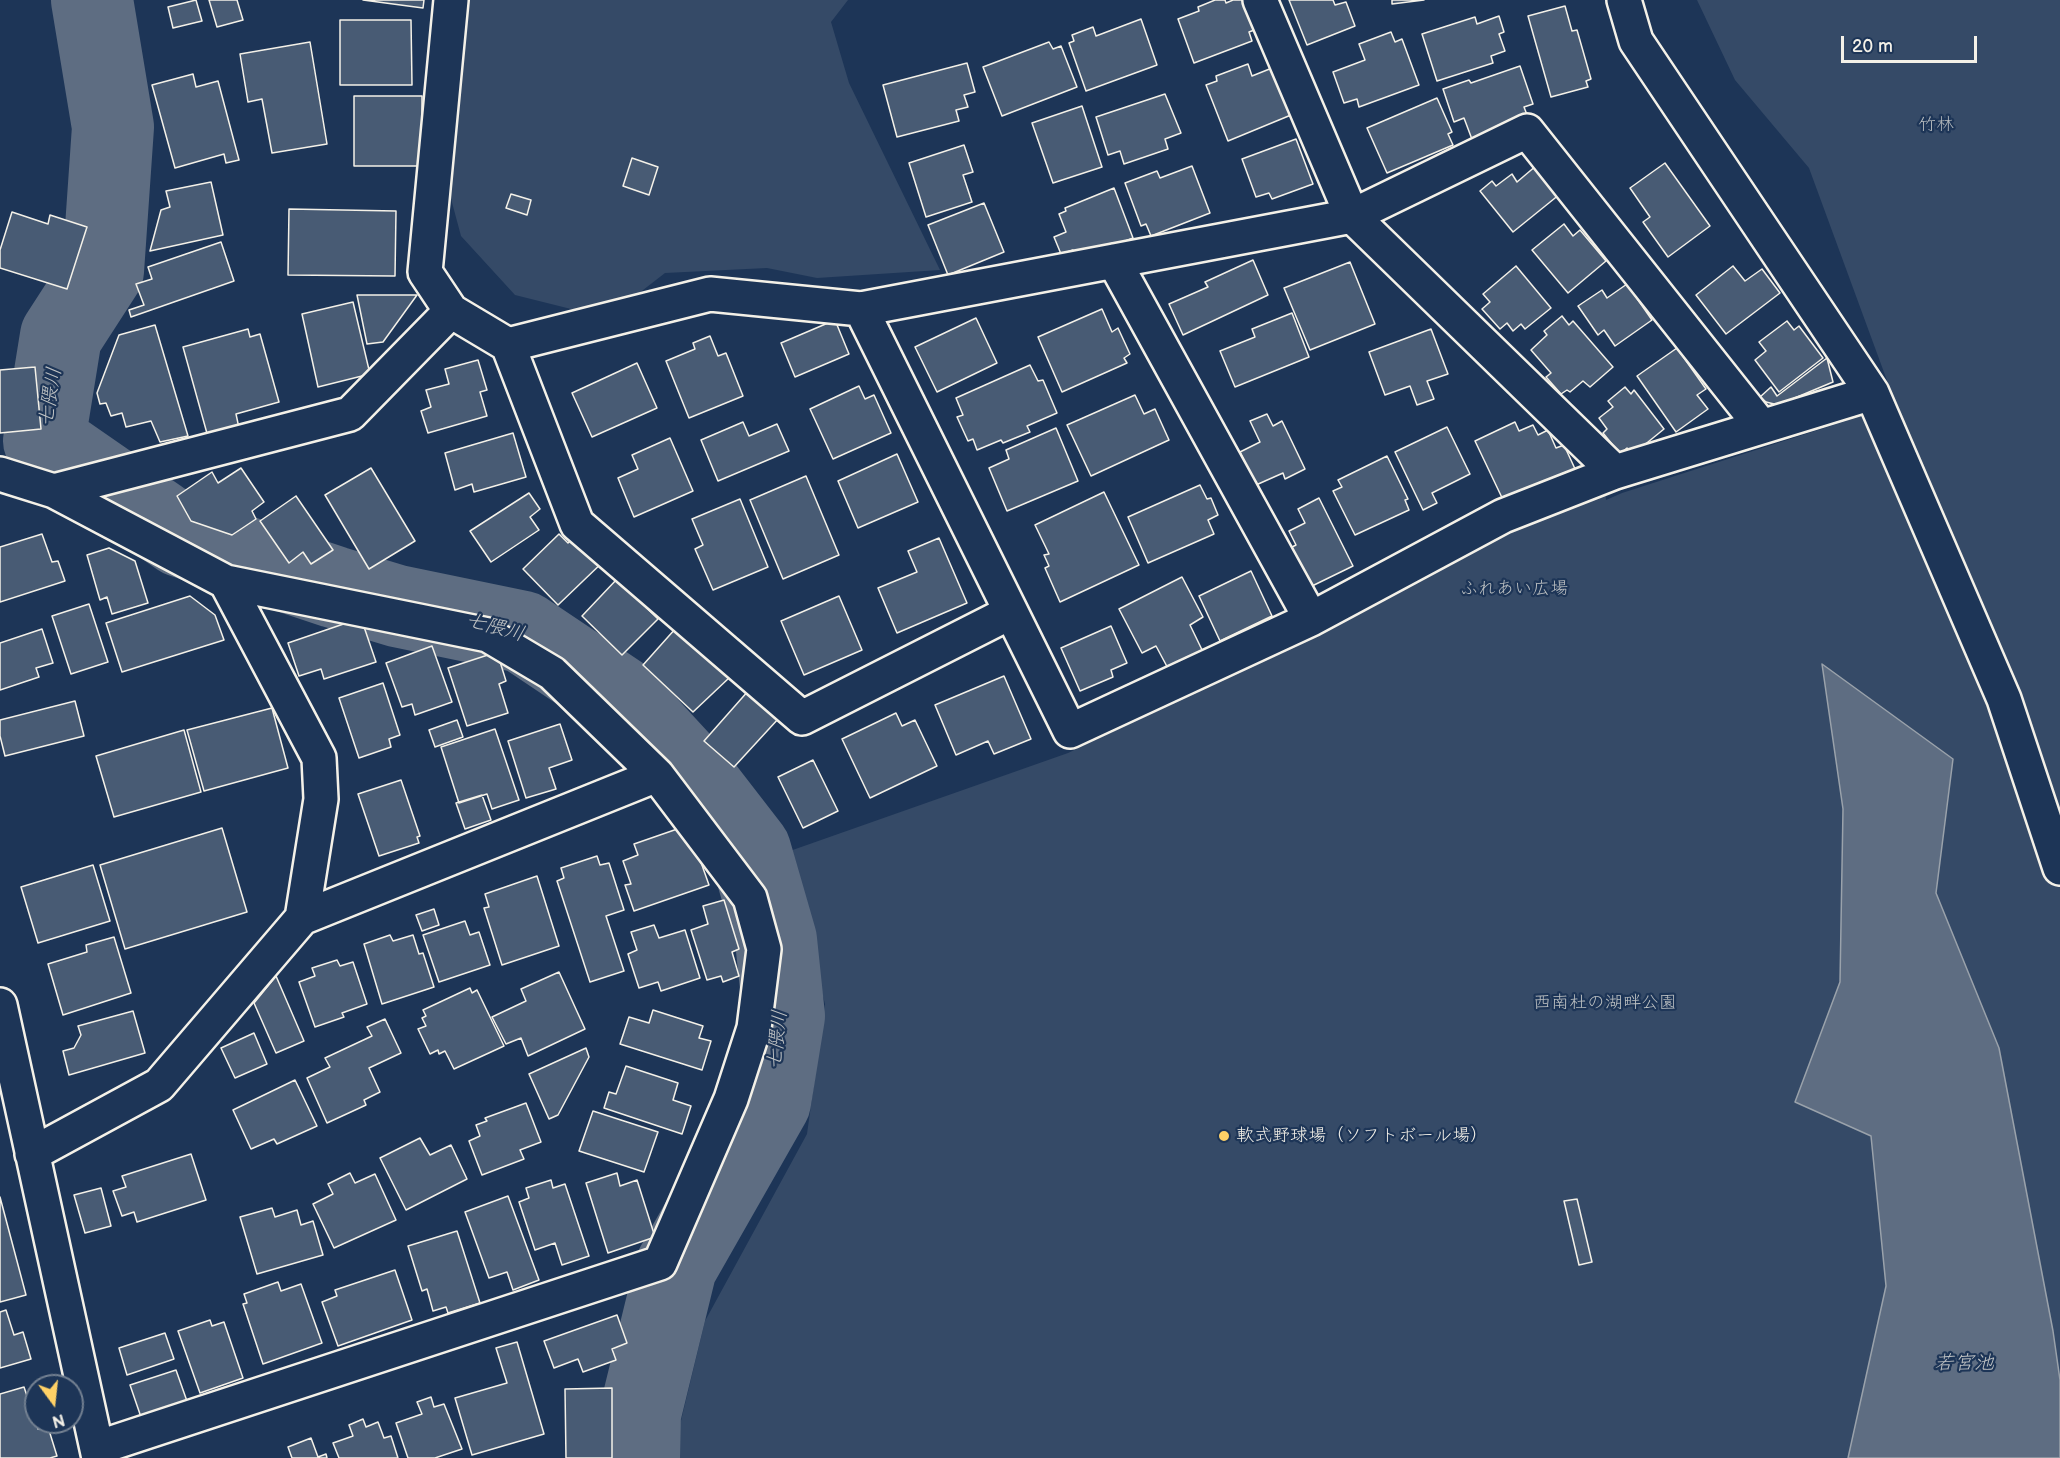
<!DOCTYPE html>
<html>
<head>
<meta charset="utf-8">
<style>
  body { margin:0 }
  #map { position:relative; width:2060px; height:1458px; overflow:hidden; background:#1d3557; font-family:"Balsamiq Sans",sans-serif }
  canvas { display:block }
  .north { position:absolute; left:24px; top:1374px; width:60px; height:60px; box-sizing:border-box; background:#1d3557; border:2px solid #738091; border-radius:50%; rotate:165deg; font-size:16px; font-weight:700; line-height:24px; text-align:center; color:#f4f1e8 }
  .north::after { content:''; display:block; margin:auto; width:21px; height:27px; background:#ffd166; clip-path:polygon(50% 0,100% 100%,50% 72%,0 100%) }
  .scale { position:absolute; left:1841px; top:36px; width:136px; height:27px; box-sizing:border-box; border:3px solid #f4f1e8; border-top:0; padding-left:8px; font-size:18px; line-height:21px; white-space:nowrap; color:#f4f1e8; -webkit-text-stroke:4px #1d3557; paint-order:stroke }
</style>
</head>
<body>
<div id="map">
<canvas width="2060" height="1458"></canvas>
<div class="north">N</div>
<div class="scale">20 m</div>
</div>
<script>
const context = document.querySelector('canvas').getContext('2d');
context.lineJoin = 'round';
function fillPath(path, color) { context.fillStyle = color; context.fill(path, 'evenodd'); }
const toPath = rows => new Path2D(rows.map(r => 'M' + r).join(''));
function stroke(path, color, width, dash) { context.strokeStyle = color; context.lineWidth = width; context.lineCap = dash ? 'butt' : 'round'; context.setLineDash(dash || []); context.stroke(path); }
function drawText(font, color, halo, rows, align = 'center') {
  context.font = font + ' "Balsamiq Sans","Klee One",sans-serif'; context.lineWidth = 4.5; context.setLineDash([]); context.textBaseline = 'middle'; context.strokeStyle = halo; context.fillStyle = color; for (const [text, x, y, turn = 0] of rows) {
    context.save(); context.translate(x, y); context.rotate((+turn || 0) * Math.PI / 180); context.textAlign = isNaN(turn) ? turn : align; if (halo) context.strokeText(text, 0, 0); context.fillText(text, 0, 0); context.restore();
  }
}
fillPath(toPath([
  [470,0,848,0,831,22,849,83,940,270,817,278,767,268,665,273,607,318,515,295,461,236,446,180,454,105],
  [1697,0,2060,0,2060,1458,672,1458,705,1321,807,1134,825,1004,787,852,1068,753,1296,645,1292,641,1605,487,1606,500,1622,493,1896,405,1809,168,1735,80]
]), '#354a67');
const water = toPath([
  [1822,664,1953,759,1936,893,1999,1048,2053,1331,2060,1380,2060,1458,1848,1458,1886,1286,1871,1136,1795,1102,1840,982,1843,809,1822,664]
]);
fillPath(water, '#5e6d82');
stroke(water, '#9aa2ab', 1.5);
stroke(toPath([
  [92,0,113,127,103,271,61,336,44,441,181,536,334,587,397,606,523,632,620,697,692,775,750,850,776,940,784,1016,770,1102,676,1267,640,1414,639,1458]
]), '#5e6d82', 82);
const building = toPath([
  [196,0,202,21,173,28,168,7,196,0],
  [209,0,237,0,243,20,217,27,209,0],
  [363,0,424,0,423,8,363,0],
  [1215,0,1225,0,1226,3,1233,0,1246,0,1257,29,1249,32,1252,41,1194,63,1178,19,1199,11,1198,7,1215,0],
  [1289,0,1333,0,1335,5,1346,2,1355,26,1307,45,1289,0],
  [1392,0,1424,0,1392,4,1392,0],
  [1565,6,1572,31,1577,30,1591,79,1586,81,1588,87,1551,97,1528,16,1565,6],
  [1499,16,1504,32,1499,34,1505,51,1491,56,1493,63,1437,81,1422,34,1475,17,1477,24,1499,16],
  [1141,19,1157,65,1086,91,1069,43,1074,41,1072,35,1093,27,1096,36,1141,19],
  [340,20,411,20,412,85,340,85,340,20],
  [1391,32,1395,42,1402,39,1419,85,1359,107,1357,99,1344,103,1333,72,1365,60,1359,44,1391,32],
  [310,42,327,144,272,153,262,99,248,102,240,54,310,42],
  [1049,42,1053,49,1061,46,1077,87,1002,116,983,67,1049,42],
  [967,63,975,92,964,95,968,107,956,110,959,121,897,137,883,85,967,63],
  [1248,64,1252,76,1272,68,1291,115,1228,141,1206,85,1217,81,1216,76,1248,64],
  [1520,66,1533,104,1524,107,1529,120,1516,118,1509,121,1511,128,1473,142,1464,118,1454,122,1443,89,1469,80,1471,83,1520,66],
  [193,74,196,87,218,81,239,160,226,163,224,154,175,168,152,85,193,74],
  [1165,94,1181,133,1165,139,1168,149,1124,164,1120,151,1108,155,1096,117,1165,94],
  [354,96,422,96,422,166,354,166,354,96],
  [1437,98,1452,132,1448,134,1453,145,1387,173,1367,128,1437,98],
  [1082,106,1102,167,1053,183,1032,123,1082,106],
  [1296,139,1313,184,1272,199,1269,193,1256,197,1242,159,1296,139],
  [964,145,973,172,963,175,972,202,926,217,909,163,964,145],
  [632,158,658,167,649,195,623,186,632,158],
  [1665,163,1710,226,1668,257,1643,222,1650,217,1630,188,1665,163],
  [1537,165,1560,194,1513,232,1480,191,1492,181,1496,186,1512,174,1517,182,1537,165],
  [1192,166,1210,213,1151,236,1146,224,1141,226,1125,183,1157,171,1160,178,1192,166],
  [211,182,223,235,150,251,161,210,170,207,166,191,211,182],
  [1114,188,1133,238,1077,260,1073,250,1061,254,1054,237,1066,232,1059,214,1066,211,1065,208,1114,188],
  [511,194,531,200,527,215,506,208,511,194],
  [984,203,1004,252,948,275,928,225,984,203],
  [289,209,396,211,395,276,288,275,289,209],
  [12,212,48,224,50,215,87,227,67,289,0,268,0,250,12,212],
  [1564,224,1573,236,1580,230,1606,261,1568,293,1532,250,1564,224],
  [221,242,234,281,131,317,129,310,144,305,136,284,152,279,148,267,221,242],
  [1253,260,1268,295,1183,335,1169,304,1208,287,1205,282,1253,260],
  [1350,262,1375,324,1310,350,1284,288,1350,262],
  [1516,266,1551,308,1525,329,1521,324,1513,331,1507,323,1500,329,1482,309,1490,302,1483,294,1516,266],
  [1733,266,1745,281,1762,269,1780,293,1726,334,1696,295,1733,266],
  [1627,284,1652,320,1615,346,1604,330,1598,335,1578,306,1602,290,1607,298,1627,284],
  [357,295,417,295,383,342,367,344,357,295],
  [353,302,370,374,318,387,302,314,353,302],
  [1102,309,1112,332,1118,328,1130,354,1124,358,1127,363,1062,392,1038,337,1102,309],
  [1292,313,1309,357,1235,387,1220,351,1255,337,1252,329,1292,313],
  [1562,316,1569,325,1573,321,1613,367,1590,387,1583,381,1570,392,1567,390,1561,394,1546,377,1551,373,1531,350,1547,335,1544,331,1562,316],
  [976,318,997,363,937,392,915,347,976,318],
  [835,320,849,354,795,377,781,343,835,320],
  [1787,321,1794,330,1799,326,1823,358,1779,392,1755,360,1766,351,1759,342,1787,321],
  [155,325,188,436,160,442,151,421,126,427,122,413,111,416,106,403,100,404,97,393,119,335,155,325],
  [248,329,250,337,260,334,279,402,236,414,239,428,208,437,183,347,248,329],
  [1431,329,1448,374,1427,381,1434,399,1417,405,1410,386,1385,395,1369,352,1431,329],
  [710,336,718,356,726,353,743,396,689,418,666,361,695,349,693,343,710,336],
  [1677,348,1706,389,1697,395,1708,409,1676,432,1637,376,1677,348],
  [1827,358,1833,382,1778,405,1766,402,1760,397,1771,387,1777,396,1827,358],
  [478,360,487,390,480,392,487,416,428,433,421,411,431,407,426,390,449,384,445,369,478,360],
  [637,363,657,408,592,437,572,393,637,363],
  [1030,365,1038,381,1043,380,1057,413,1027,426,1030,432,1003,443,1001,440,977,450,973,439,968,441,957,417,963,415,956,398,1030,365],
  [35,367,41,429,0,433,0,370,35,367],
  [859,386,865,399,874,395,891,433,833,459,810,409,859,386],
  [1625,387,1631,394,1634,390,1664,429,1632,455,1627,448,1620,454,1603,433,1607,429,1599,418,1613,407,1608,401,1625,387],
  [1135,395,1144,414,1155,409,1169,440,1091,476,1067,425,1135,395],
  [1267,414,1273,426,1282,421,1305,469,1285,479,1283,473,1256,485,1240,452,1260,442,1250,421,1267,414],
  [743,422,749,436,777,424,789,451,718,481,701,440,743,422],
  [1515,422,1519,431,1533,425,1538,435,1548,430,1556,448,1564,445,1576,471,1505,504,1475,441,1515,422],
  [1447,427,1470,474,1432,493,1437,503,1423,510,1395,452,1447,427],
  [1056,428,1078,481,1007,511,989,468,1009,459,1006,450,1056,428],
  [513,433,526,477,474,492,472,484,455,490,445,453,513,433],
  [670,438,693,491,634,517,618,478,638,469,632,455,670,438],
  [897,454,918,502,858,528,838,481,897,454],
  [1387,456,1408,499,1405,500,1409,510,1355,535,1333,491,1342,487,1338,480,1387,456],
  [241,468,264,502,252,511,256,519,232,535,191,521,177,496,212,472,218,483,241,468],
  [371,468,415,541,369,569,325,495,371,468],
  [806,476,839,555,783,579,750,500,806,476],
  [1200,485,1207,499,1211,498,1218,515,1208,520,1214,534,1148,563,1128,517,1200,485],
  [1104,492,1139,565,1060,602,1045,568,1049,566,1044,555,1049,554,1035,525,1104,492],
  [529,493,540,509,530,517,539,530,491,562,470,531,529,493],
  [296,496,333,550,311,564,303,552,289,563,260,521,296,496],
  [1319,498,1353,566,1310,587,1290,548,1296,545,1289,531,1305,523,1298,509,1319,498],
  [740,499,768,567,713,590,695,549,703,545,692,519,740,499],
  [580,531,607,558,558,605,523,569,559,534,568,543,580,531],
  [42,534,52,562,58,561,65,581,0,602,0,547,42,534],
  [939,538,967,603,897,633,878,588,917,572,908,551,939,538],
  [109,548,135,561,148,603,112,614,107,597,100,600,87,555,109,548],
  [1251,571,1272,616,1220,641,1199,596,1251,571],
  [1182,577,1203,617,1190,625,1205,656,1171,674,1156,646,1142,653,1119,609,1182,577],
  [617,579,658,619,622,655,582,616,617,579],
  [190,596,215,615,224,640,122,672,106,623,190,596],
  [839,596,862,650,804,675,781,621,839,596],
  [89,604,108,662,71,674,52,616,89,604],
  [361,618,376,662,324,679,321,669,299,676,288,643,361,618],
  [1111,626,1127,663,1111,670,1113,677,1080,691,1061,648,1111,626],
  [676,628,730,677,693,712,643,665,676,628],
  [42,629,53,663,36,668,39,677,0,690,0,643,42,629],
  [432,646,452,702,415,715,412,704,402,707,386,663,432,646],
  [497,652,506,681,499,684,508,713,467,726,448,668,497,652],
  [1004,676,1031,739,994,754,988,741,956,755,935,705,1004,676],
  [383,683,400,735,389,739,391,747,359,758,339,698,383,683],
  [749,690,779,718,734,767,704,741,749,690],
  [75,701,84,736,5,756,0,736,0,720,75,701],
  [272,708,288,768,204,791,187,730,272,708],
  [896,713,902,726,915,720,937,766,870,798,842,739,896,713],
  [457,720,463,737,435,747,429,730,457,720],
  [560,724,572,760,549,768,556,789,526,798,508,741,560,724],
  [495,729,519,800,492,809,487,794,459,803,441,747,495,729],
  [184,730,201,792,114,817,96,756,184,730],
  [813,760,838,811,803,828,778,777,813,760],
  [401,780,420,836,417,837,419,843,379,856,358,794,401,780],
  [482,795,491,820,465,829,456,803,482,795],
  [683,827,691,834,709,885,634,911,625,885,631,884,623,861,638,855,634,844,683,827],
  [222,828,247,912,125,949,100,865,222,828],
  [597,856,600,865,609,863,624,910,606,916,624,971,590,982,557,881,564,878,561,868,597,856],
  [93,865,110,921,38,943,21,887,93,865],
  [537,876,559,946,502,965,484,908,489,907,485,894,537,876],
  [724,900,739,949,732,952,739,976,723,982,721,976,707,980,691,930,708,924,703,906,724,900],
  [434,909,439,925,422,931,416,915,434,909],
  [465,921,470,935,479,932,490,965,439,982,423,935,465,921],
  [654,925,659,938,685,930,700,978,661,991,658,982,639,988,628,954,637,950,631,932,654,925],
  [390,935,393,941,413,935,419,954,423,953,434,987,382,1004,364,944,390,935],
  [114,937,131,993,63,1015,48,964,87,952,86,945,114,937],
  [337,960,340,966,353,962,367,1004,342,1013,344,1017,315,1027,299,982,315,976,312,968,337,960],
  [559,972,585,1029,528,1056,521,1038,506,1044,492,1017,526,1001,521,989,559,972],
  [276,976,304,1041,276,1053,254,1003,276,976],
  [470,988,472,993,477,990,504,1046,454,1069,445,1051,439,1054,438,1050,430,1054,418,1029,426,1026,422,1018,426,1016,423,1010,470,988],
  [653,1010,703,1026,699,1038,711,1041,702,1070,620,1044,629,1017,649,1023,653,1010],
  [133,1011,145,1053,69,1075,63,1051,74,1048,81,1035,78,1026,133,1011],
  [385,1019,401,1053,369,1068,380,1092,364,1100,366,1105,327,1123,307,1078,330,1067,325,1058,372,1036,367,1027,385,1019],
  [254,1033,267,1064,235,1078,221,1048,254,1033],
  [586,1048,589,1057,558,1115,549,1119,529,1074,586,1048],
  [626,1066,678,1083,673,1100,691,1106,682,1134,604,1108,609,1092,616,1094,626,1066],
  [295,1080,317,1126,277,1144,274,1139,251,1149,233,1110,295,1080],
  [526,1103,541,1142,520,1150,524,1159,482,1175,469,1141,480,1136,476,1125,487,1121,485,1118,526,1103],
  [593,1111,658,1132,644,1172,579,1151,593,1111],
  [420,1138,430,1155,451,1145,467,1179,406,1210,380,1158,420,1138],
  [191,1154,206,1200,137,1222,134,1212,122,1216,113,1191,126,1187,122,1176,191,1154],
  [350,1173,355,1183,375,1174,396,1220,334,1248,313,1204,333,1194,328,1184,350,1173],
  [617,1173,620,1186,637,1180,655,1237,608,1253,586,1183,617,1173],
  [551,1180,553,1188,565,1184,589,1256,562,1265,555,1243,535,1250,519,1202,529,1198,526,1188,551,1180],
  [101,1188,111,1226,85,1233,74,1195,101,1188],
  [508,1196,539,1280,513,1290,507,1272,489,1278,465,1212,508,1196],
  [0,1197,26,1295,0,1302,0,1197],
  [1577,1199,1592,1262,1579,1265,1564,1201,1577,1199],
  [272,1208,275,1217,297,1210,301,1225,313,1221,323,1255,257,1274,240,1217,272,1208],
  [457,1231,480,1303,448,1313,446,1307,433,1311,427,1289,422,1291,408,1246,457,1231],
  [395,1270,412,1320,338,1346,322,1302,337,1296,335,1290,395,1270],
  [278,1282,281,1291,301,1284,322,1343,263,1364,243,1304,247,1303,244,1294,278,1282],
  [6,1310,14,1335,23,1332,31,1359,0,1368,0,1312,6,1310],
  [617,1315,627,1343,612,1349,616,1360,583,1372,578,1359,554,1368,544,1341,617,1315],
  [210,1320,212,1326,224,1322,243,1378,200,1393,178,1331,210,1320],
  [165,1333,174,1359,127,1375,119,1348,165,1333],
  [517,1342,544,1434,472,1455,455,1398,507,1383,496,1348,517,1342],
  [176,1370,188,1404,142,1420,130,1385,176,1370],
  [24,1387,38,1429,48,1427,57,1456,50,1458,0,1458,0,1394,24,1387],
  [612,1388,612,1458,566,1458,565,1389,612,1388],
  [431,1397,434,1407,444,1404,462,1449,435,1458,408,1458,396,1423,422,1414,417,1402,431,1397],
  [363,1419,366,1427,378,1422,384,1438,391,1436,398,1458,339,1458,333,1443,353,1436,349,1425,363,1419],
  [311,1438,318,1457,326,1454,327,1458,292,1458,288,1447,311,1438]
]);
fillPath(building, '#485b74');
stroke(building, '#f4f1e8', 1.5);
const minor = toPath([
  [451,0,425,272,451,311],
  [1260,0,1352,216,1615,472],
  [1624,0,1636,41,1872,393,2004,699,2060,868],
  [1114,261,1311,619],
  [861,309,1070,731,1311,619,1503,516,1615,472,1872,393],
  [508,345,577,524,802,718,1011,612],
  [0,474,54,491,226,582,319,758,321,799,302,918],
  [54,491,350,414,451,311,508,345,710,294,861,309,1352,216,1527,131,1761,426],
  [0,1005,99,1458],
  [32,1154,159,1085,302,918,657,775],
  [97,1448,660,1263,731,1099,754,1028,764,949,750,898,657,775,552,673,488,635,226,582]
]);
stroke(minor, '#f4f1e8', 38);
stroke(minor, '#1d3557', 33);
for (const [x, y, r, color] of [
  [1224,1136,6,"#ffd166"]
]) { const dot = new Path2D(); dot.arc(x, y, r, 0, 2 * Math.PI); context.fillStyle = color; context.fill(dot); stroke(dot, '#1d3557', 2); }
drawText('18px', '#bbbfc1', '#1d3557', [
  ["竹林",1936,125],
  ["ふれあい広場",1514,589],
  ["西南杜の湖畔公園",1605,1003]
]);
drawText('18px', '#f4f1e8', '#1d3557', [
  ["軟式野球場（ソフトボール場）",1236,1136]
], 'left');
drawText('italic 20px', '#c0c3c4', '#1d3557', [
  ["七隈川",51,397,-81],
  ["七隈川",495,628,15],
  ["七隈川",778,1040,-84],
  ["若宮池",1964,1364]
]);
</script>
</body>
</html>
